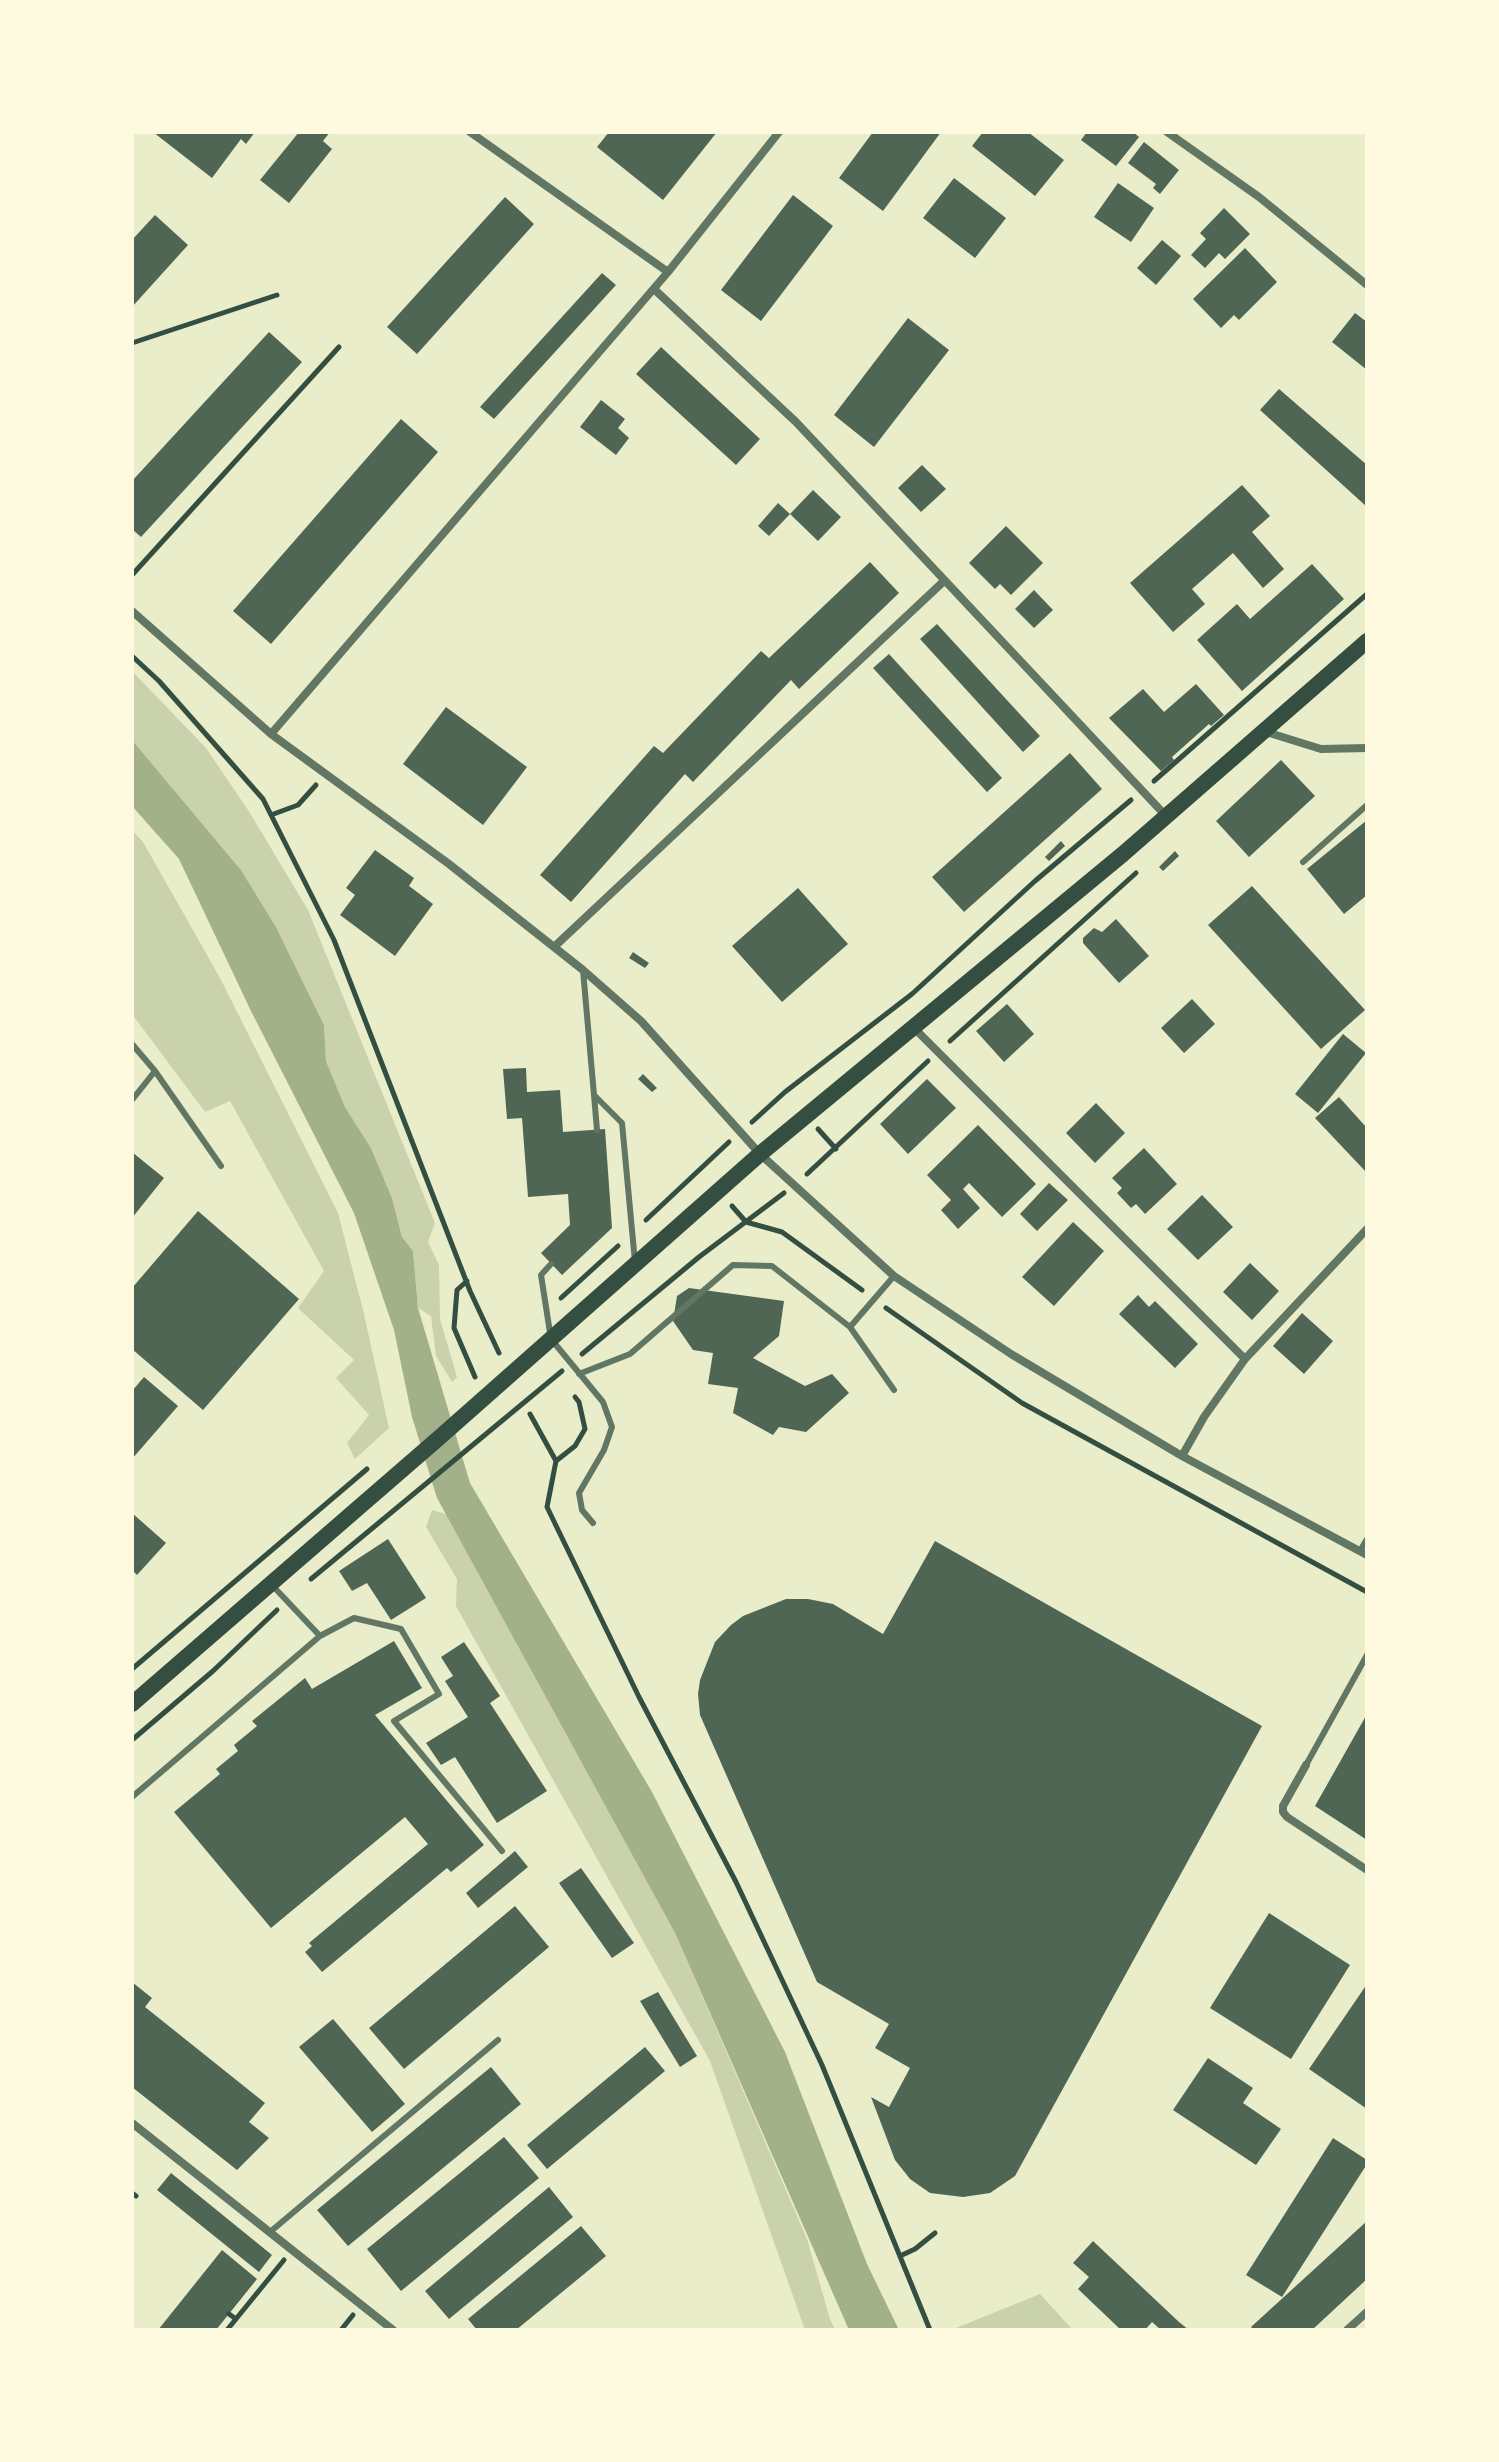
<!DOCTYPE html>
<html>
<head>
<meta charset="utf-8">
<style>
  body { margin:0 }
  #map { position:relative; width:1499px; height:2462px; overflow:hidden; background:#e9edc9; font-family:Overpass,sans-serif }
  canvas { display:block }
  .frame { position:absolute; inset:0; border:134px solid #fefae0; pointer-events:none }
</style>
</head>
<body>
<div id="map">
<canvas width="1499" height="2462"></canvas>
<div class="frame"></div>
</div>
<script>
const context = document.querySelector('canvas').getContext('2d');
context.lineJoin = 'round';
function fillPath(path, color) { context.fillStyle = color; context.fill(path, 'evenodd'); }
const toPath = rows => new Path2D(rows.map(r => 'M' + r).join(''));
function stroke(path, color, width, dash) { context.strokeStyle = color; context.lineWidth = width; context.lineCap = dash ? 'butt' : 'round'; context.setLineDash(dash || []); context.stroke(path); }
fillPath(toPath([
  [132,671,206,748,250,813,308,910,435,1223,428,1242,439,1265,440,1319,457,1377,452,1382,436,1356,431,1316,418,1308,413,1251,402,1237,392,1198,371,1148,345,1107,326,1061,324,1025,276,927,241,870,132,740],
  [132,830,143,842,219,976,338,1213,364,1314,389,1428,355,1459,347,1443,369,1415,336,1378,354,1360,298,1308,324,1271,230,1101,205,1112,132,1014],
  [432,1510,449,1515,675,1933,807,2239,830,2319,835,2330,805,2330,710,2061,456,1606,457,1579,426,1527],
  [1040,2294,1073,2330,951,2330]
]), '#cad2ad');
fillPath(toPath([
  [132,740,241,870,276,927,324,1025,326,1061,345,1107,371,1148,392,1198,402,1237,413,1251,418,1308,470,1483,652,1792,785,2052,867,2264,899,2330,849,2330,675,1933,437,1498,412,1417,394,1330,354,1213,250,1009,179,859,132,806]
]), '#a3b18a');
fillPath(toPath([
  [153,132,255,132,246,144,241,139,212,178],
  [299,132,330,132,323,141,332,149,289,203,260,180],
  [609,132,717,132,663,200,597,147],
  [873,132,941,132,883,211,839,178],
  [983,132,1028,132,1064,160,1035,196,972,146],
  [1087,132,1133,132,1139,137,1116,166,1081,140],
  [1144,142,1179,170,1160,194,1153,188,1156,184,1128,163],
  [954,178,1006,218,975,258,923,218],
  [1118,183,1154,208,1131,242,1094,217],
  [793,195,833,226,761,321,721,290],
  [505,197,534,224,417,354,387,327],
  [1224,208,1250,234,1225,259,1219,253,1205,268,1191,255,1206,239,1200,233],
  [155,215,188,245,132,307,132,240],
  [1162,240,1181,256,1156,285,1137,268],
  [1245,248,1277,282,1239,320,1234,315,1221,328,1193,299],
  [602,273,616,285,494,419,480,407],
  [1355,313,1367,322,1367,370,1332,342],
  [908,318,949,350,874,447,834,415],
  [269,332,302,362,141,537,132,529,132,481],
  [661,347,760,439,736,465,636,374],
  [1279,389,1367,465,1367,507,1260,410],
  [601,400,625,419,618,428,629,438,616,455,580,427],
  [401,419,438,452,271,644,233,611],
  [922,465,946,489,921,512,898,488],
  [1242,485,1270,516,1252,532,1284,569,1263,588,1233,553,1192,589,1205,604,1173,632,1130,583],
  [813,490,841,517,818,541,790,514,769,536,758,526,778,503,790,514],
  [1006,526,1043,563,1011,595,1000,584,995,589,969,563],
  [870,562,899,593,799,689,791,680,693,782,685,774,571,902,540,875,654,746,663,753,761,651,769,658],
  [1312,564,1344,599,1242,691,1197,640,1237,604,1250,619],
  [1034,590,1053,610,1034,628,1015,609],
  [937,624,1040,736,1023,752,920,639],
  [889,654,1002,778,987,792,873,668],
  [1196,684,1224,715,1211,726,1209,724,1172,757,1174,760,1161,771,1109,718,1143,689,1164,712],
  [446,707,527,767,483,825,403,764],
  [1070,753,1102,789,964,912,932,877],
  [1281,760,1315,796,1249,857,1216,821],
  [1367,820,1367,895,1344,914,1307,869],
  [1061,841,1065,846,1049,861,1045,857],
  [375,850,414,878,409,886,433,904,395,956,340,915,355,895,346,888],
  [1175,851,1179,856,1163,871,1159,867],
  [1252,886,1365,1010,1321,1049,1208,925],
  [798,888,848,944,782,1002,732,946],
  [1116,919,1149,956,1119,983,1083,943,1083,938,1094,928,1102,932],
  [633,952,649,963,645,968,629,958],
  [1192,999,1215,1024,1184,1053,1161,1028],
  [1007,1004,1034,1034,1004,1062,976,1031],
  [1343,1034,1366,1053,1318,1113,1295,1094],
  [526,1068,527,1092,560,1090,563,1132,605,1129,612,1228,562,1275,541,1253,570,1225,568,1194,528,1197,522,1118,507,1119,503,1069],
  [643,1074,657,1088,652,1092,638,1079],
  [927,1079,956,1108,908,1154,880,1124],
  [1339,1097,1367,1128,1367,1173,1315,1118],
  [1096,1103,1125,1133,1095,1163,1066,1133],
  [978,1125,1036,1184,1002,1217,969,1183,963,1189,980,1208,958,1229,941,1210,951,1200,927,1175],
  [1144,1148,1177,1184,1145,1214,1136,1204,1131,1208,1117,1193,1122,1188,1112,1178],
  [132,1152,164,1178,132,1218],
  [1049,1183,1068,1200,1037,1231,1020,1214],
  [1202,1195,1233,1227,1198,1260,1167,1229],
  [198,1211,299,1299,203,1410,132,1349,132,1288],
  [1073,1222,1104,1251,1054,1306,1022,1277],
  [1250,1263,1279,1291,1252,1320,1223,1292],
  [689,1288,784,1301,779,1336,753,1358,805,1386,832,1374,849,1393,806,1432,779,1427,773,1435,733,1413,738,1388,708,1384,713,1353,693,1350,673,1321,677,1296],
  [1138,1295,1149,1307,1155,1301,1198,1344,1175,1368,1119,1314],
  [1302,1313,1333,1341,1304,1374,1273,1346],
  [144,1377,178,1406,132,1459,132,1391],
  [132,1513,166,1543,137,1575,132,1570],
  [388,1539,426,1598,391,1620,367,1583,352,1591,339,1571],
  [935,1541,1262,1726,1015,2176,990,2193,963,2197,930,2193,910,2179,895,2160,871,2097,889,2107,910,2068,875,2048,889,2024,817,1982,700,1715,698,1694,700,1680,715,1642,731,1625,743,1616,786,1599,808,1599,833,1604,883,1634],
  [394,1641,422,1688,375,1715,484,1845,451,1872,447,1868,322,1972,305,1952,312,1946,309,1943,428,1844,405,1817,271,1928,174,1812,220,1774,216,1769,238,1751,234,1745,257,1726,252,1721,305,1678,312,1689],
  [464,1642,500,1696,490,1703,547,1791,497,1823,455,1757,441,1765,426,1743,468,1717,445,1681,453,1676,441,1657],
  [1367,1714,1367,1840,1315,1806],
  [515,1851,528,1867,478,1908,466,1893],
  [581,1868,634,1943,612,1958,559,1883],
  [515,1906,549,1947,404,2069,369,2028],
  [1269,1913,1350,1965,1291,2059,1210,2008],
  [132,1982,152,1998,145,2007,265,2103,249,2122,269,2138,237,2170,132,2087],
  [1367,1984,1367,2109,1309,2069],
  [658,1992,697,2056,680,2067,640,2001],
  [333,2019,405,2104,372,2132,299,2047],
  [645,2047,665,2071,547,2169,527,2145],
  [1208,2058,1253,2088,1243,2103,1281,2129,1256,2165,1173,2110],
  [491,2067,521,2104,348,2246,317,2210],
  [504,2137,539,2178,401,2291,367,2249],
  [1333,2138,1367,2160,1367,2164,1282,2297,1246,2275],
  [171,2173,272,2255,259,2272,157,2190],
  [549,2187,573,2217,449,2319,425,2291],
  [1367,2221,1367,2279,1312,2330,1254,2330,1251,2327],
  [581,2226,606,2256,516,2330,477,2330,468,2319],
  [1093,2241,1179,2322,1189,2330,1161,2330,1152,2322,1145,2330,1121,2330,1078,2289,1089,2277,1073,2263],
  [222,2250,257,2279,216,2330,158,2330]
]), '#4f6655');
stroke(toPath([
  [132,343,277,295],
  [132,575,339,347],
  [132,656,159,681,263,799,334,940,470,1291,499,1353],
  [1154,781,1367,594],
  [271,815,298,805,316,785],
  [950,1041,1136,873],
  [752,1122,785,1092,912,994,1035,881,1131,800],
  [818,1129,836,1149],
  [807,1174,928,1061],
  [732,1206,746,1222,782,1232,862,1290],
  [646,1220,729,1142],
  [467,1281,457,1290,454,1328,475,1377],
  [561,1298,618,1246],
  [886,1308,1022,1403,1367,1592],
  [582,1354,699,1257,784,1193],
  [530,1414,556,1461,547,1507,639,1697,736,1882,822,2065,930,2330],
  [556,1461,575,1446,585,1429,579,1402,575,1397],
  [311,1579,562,1371],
  [132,1669,367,1469],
  [132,1740,213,1671,277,1610],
  [132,2193,136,2196],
  [900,2256,915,2249,935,2233],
  [229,2314,236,2319],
  [227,2330,284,2260],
  [341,2330,353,2315]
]), '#344e41', 5);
stroke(toPath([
  [1303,862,1367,805],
  [583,970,594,1095,622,1123,635,1262],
  [132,1044,155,1071,221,1166],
  [594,1095,597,1130],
  [132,1100,155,1071],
  [551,1264,541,1275,551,1339,603,1402,612,1427,604,1450,579,1493,582,1510,593,1523],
  [850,1327,894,1390],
  [579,1374,630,1354,733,1265,772,1266,850,1327,894,1276],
  [1360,1551,1367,1539],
  [320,1636,354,1618,401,1629,439,1694,394,1721,502,1851],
  [1306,1765,1367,1655],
  [132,1797,320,1636,271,1584],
  [270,2232,498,2040]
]), '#617663', 6);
stroke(toPath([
  [470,132,668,272],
  [1167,132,1259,197,1367,285],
  [654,289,796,422,1166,816],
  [132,611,271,734,449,864,583,970,641,1021,760,1154,894,1276,1011,1354,1182,1456,1367,1555],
  [1263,731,1321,749,1367,748],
  [271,734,668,272,779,132],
  [554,947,944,581],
  [913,1027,1245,1359],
  [1182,1456,1204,1417,1245,1359,1367,1229],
  [1306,1765,1283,1806,1283,1812,1287,1817,1367,1870],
  [132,2123,393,2330],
  [1347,2330,1367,2312]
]), '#617663', 8);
stroke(toPath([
  [132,1704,440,1437,760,1154,1123,854,1367,641]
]), '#344e41', 16);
</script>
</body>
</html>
